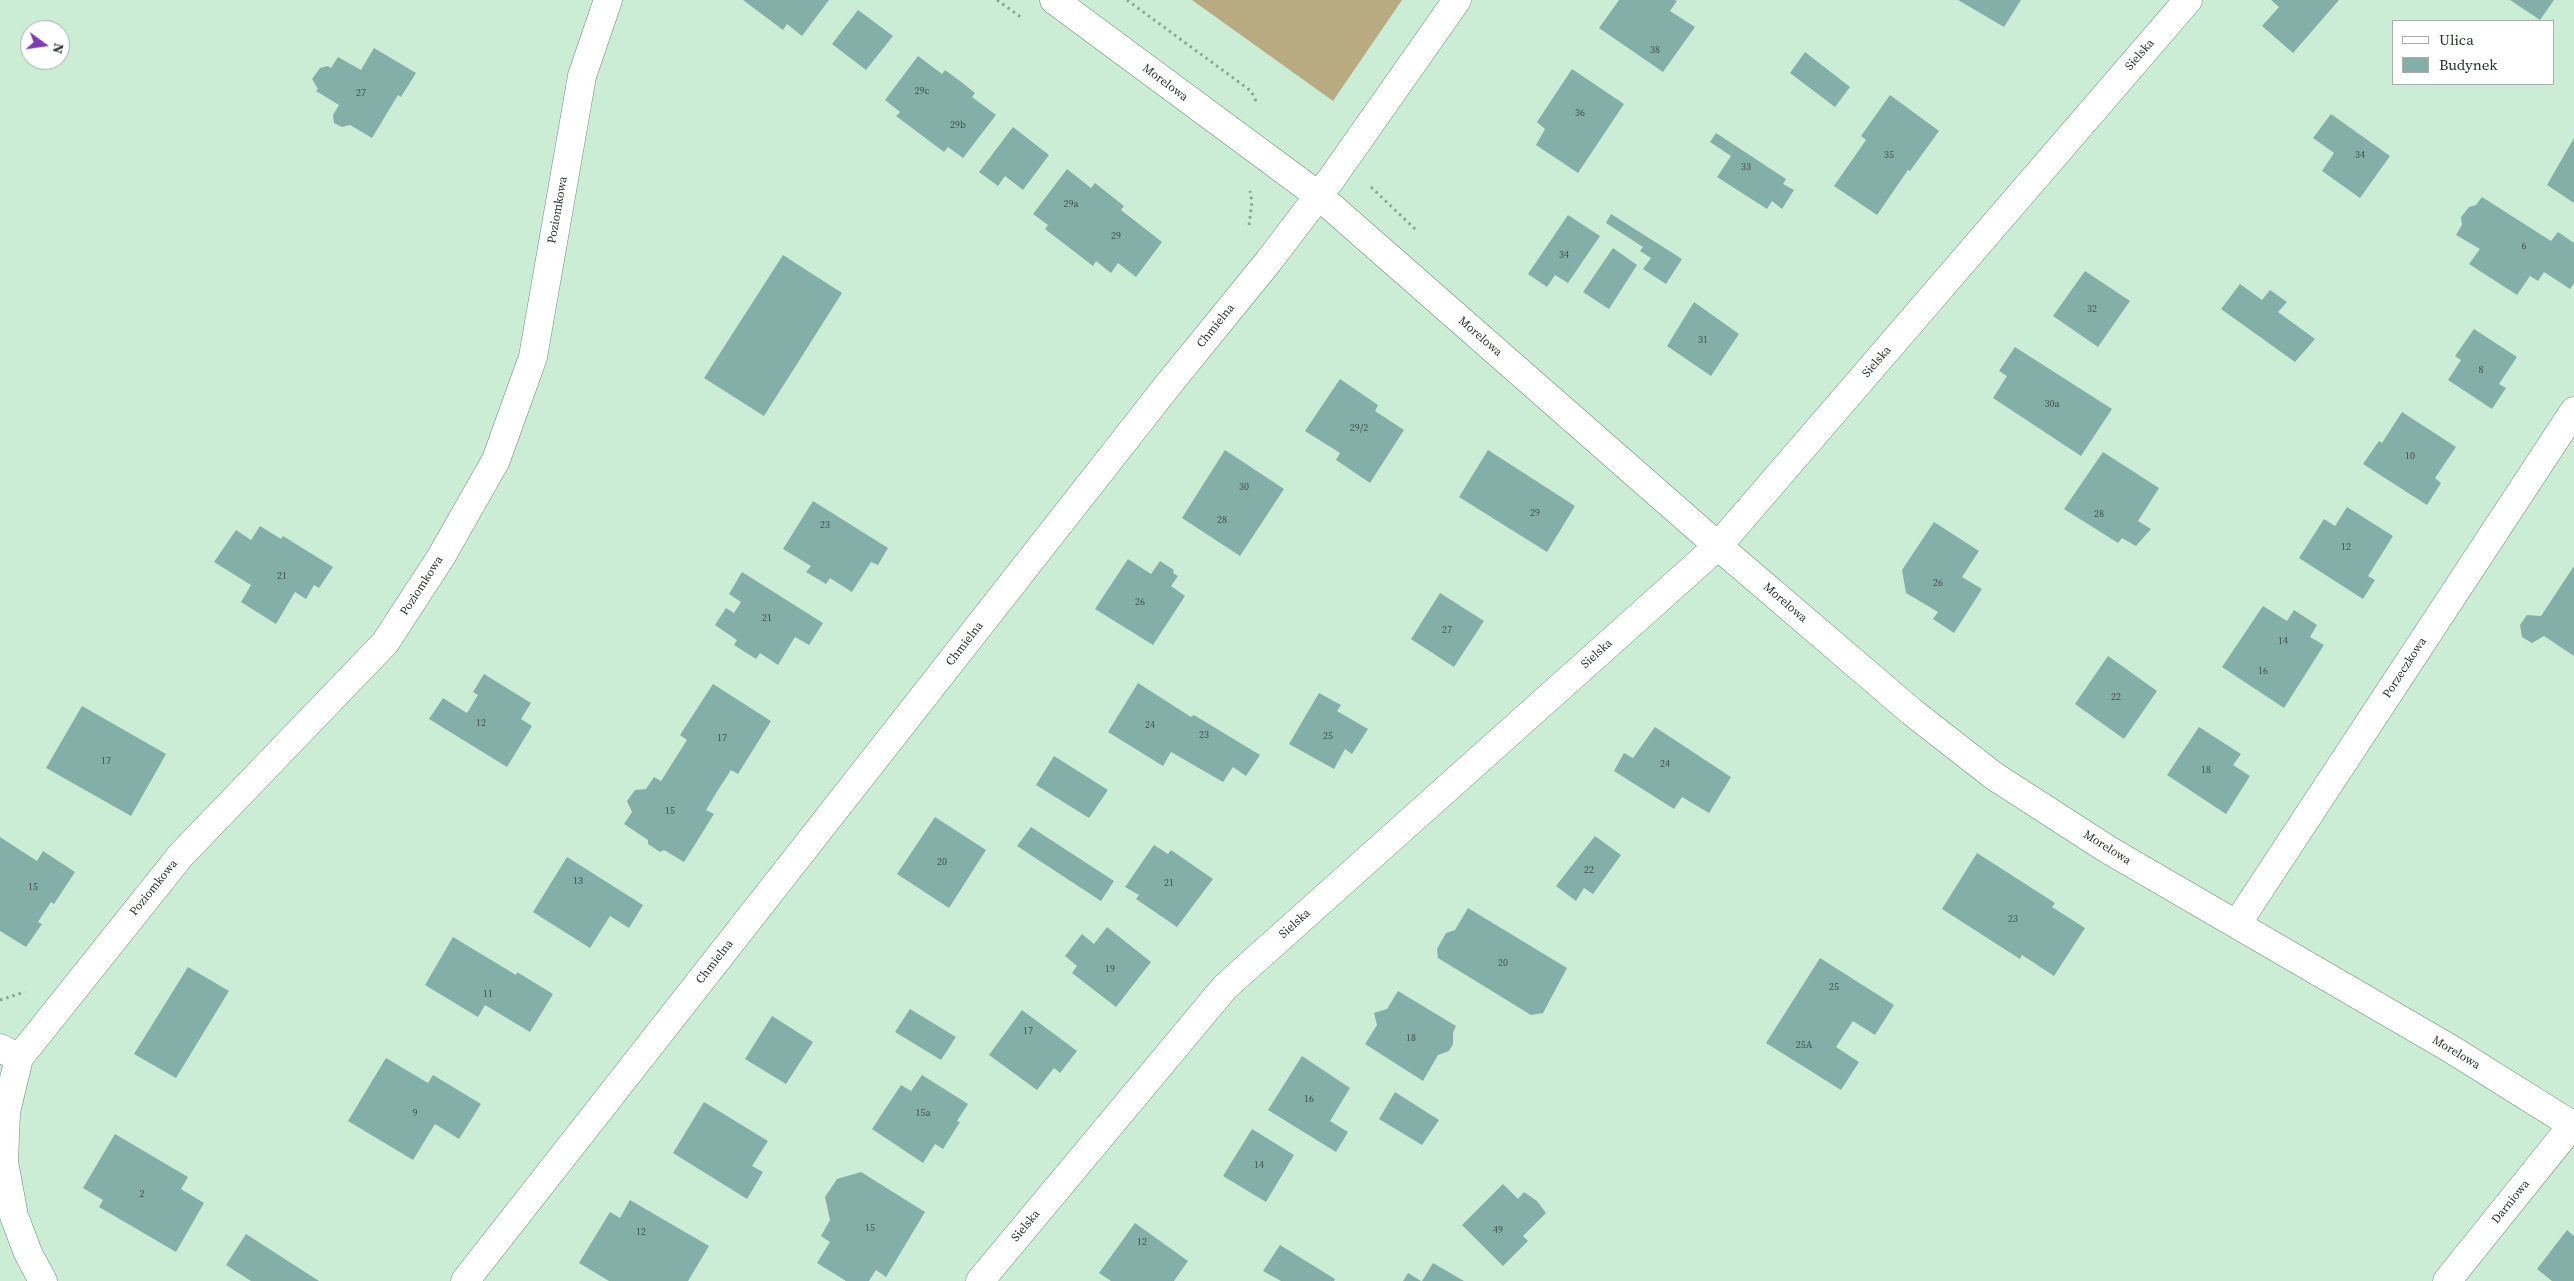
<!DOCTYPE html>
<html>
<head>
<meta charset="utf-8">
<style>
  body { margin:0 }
  #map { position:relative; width:2574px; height:1281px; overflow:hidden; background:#ccedd5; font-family:"Source Serif 4",serif }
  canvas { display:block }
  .legend { position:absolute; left:2392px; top:20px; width:162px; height:65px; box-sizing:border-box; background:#fff; border:1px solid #a9aeab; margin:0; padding:6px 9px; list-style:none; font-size:15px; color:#29352c }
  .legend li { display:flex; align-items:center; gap:10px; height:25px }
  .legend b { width:25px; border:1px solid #a9aeab }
  .north { position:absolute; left:20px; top:20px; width:50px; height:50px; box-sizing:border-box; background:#fff; border:1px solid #a9aeab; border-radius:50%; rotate:104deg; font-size:14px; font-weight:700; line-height:20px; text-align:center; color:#29352c }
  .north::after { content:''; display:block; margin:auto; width:18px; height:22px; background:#7e3db2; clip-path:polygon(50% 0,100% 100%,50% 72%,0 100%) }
</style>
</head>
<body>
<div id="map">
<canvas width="2574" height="1281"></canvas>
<ul class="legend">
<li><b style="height:6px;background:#fff"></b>Ulica</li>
<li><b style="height:14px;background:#84afa8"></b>Budynek</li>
</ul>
<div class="north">N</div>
</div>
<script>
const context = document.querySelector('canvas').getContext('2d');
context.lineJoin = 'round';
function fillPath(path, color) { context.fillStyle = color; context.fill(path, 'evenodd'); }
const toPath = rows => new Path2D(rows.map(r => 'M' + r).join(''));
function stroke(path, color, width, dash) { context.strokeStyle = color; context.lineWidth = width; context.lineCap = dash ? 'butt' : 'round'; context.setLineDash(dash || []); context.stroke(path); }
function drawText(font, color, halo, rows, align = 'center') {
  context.font = font + ' "Source Serif 4",serif'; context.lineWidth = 4.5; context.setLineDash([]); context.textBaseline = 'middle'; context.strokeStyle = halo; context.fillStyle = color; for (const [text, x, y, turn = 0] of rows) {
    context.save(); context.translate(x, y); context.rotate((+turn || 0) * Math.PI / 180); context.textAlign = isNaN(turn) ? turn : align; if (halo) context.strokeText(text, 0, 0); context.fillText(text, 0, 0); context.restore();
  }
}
fillPath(toPath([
  [1192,0,1402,0,1333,101]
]), '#b8ab82');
fillPath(toPath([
  [743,0,829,0,802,36,787,24,783,30],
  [1619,0,1675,0,1677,1,1670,11,1695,27,1663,72,1599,28],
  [1958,0,2021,0,2004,27],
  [2271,0,2339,0,2293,53,2262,26,2279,7],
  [2510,0,2554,0,2540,20],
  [858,10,893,36,866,70,832,44],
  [374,48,416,73,401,97,398,95,372,138,350,125,342,127,334,123,333,115,339,105,316,91,318,89,312,79,320,68,328,66,331,68,338,57,361,70],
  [1805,52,1850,87,1835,107,1790,73],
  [918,56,942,74,945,70,960,81,975,93,972,97,996,115,963,158,948,147,944,152,896,116,900,112,885,100],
  [1572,69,1624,104,1578,173,1536,145,1545,129,1537,122],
  [1890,95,1939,131,1910,171,1908,170,1877,215,1834,186,1866,140,1861,136],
  [2331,114,2390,156,2360,198,2322,171,2334,153,2313,138],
  [1013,127,1049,155,1023,190,1005,176,998,186,979,172],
  [1716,133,1786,179,1783,184,1794,190,1782,209,1772,201,1767,209,1717,177,1731,156,1710,142],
  [2574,138,2574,203,2547,185],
  [1067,169,1091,188,1095,183,1124,206,1121,210,1162,242,1136,277,1118,263,1111,273,1096,261,1093,266,1045,229,1048,225,1033,214],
  [2482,197,2551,241,2558,232,2574,243,2574,283,2570,289,2544,272,2538,281,2530,276,2517,295,2469,264,2480,249,2456,235,2462,225,2461,217,2469,207,2476,205],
  [1611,214,1682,259,1666,284,1643,269,1651,258,1640,251,1643,247,1606,223],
  [1568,215,1600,236,1568,283,1555,275,1547,287,1528,274],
  [1613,248,1637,265,1609,309,1583,292],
  [783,255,842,293,764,416,704,378],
  [2085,271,2130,301,2098,347,2053,316],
  [2240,284,2262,300,2270,290,2287,302,2278,312,2315,339,2295,362,2221,309],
  [1694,302,1739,334,1711,376,1667,346],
  [2474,329,2517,357,2499,384,2506,388,2492,409,2448,380,2461,360,2455,356],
  [2015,347,2112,409,2081,456,1993,398,2007,376,1999,371],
  [1340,379,1378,405,1375,411,1404,430,1370,483,1336,460,1340,453,1305,431],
  [2402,412,2456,447,2435,478,2441,483,2427,505,2363,464,2379,441,2382,443],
  [1225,450,1284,489,1240,556,1182,518],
  [1488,450,1575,506,1547,552,1459,497],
  [2103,452,2159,488,2138,521,2151,529,2136,546,2122,538,2118,543,2064,509],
  [813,501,888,548,878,565,871,562,852,592,830,578,826,584,806,572,811,566,783,549],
  [2347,507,2393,536,2368,576,2375,580,2363,599,2299,558,2324,519,2335,526],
  [1934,522,1979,551,1962,577,1982,589,1954,633,1933,619,1938,612,1906,593,1902,570],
  [260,526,281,539,283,536,333,567,319,588,314,585,306,599,295,592,276,624,241,602,251,585,214,562,236,530,251,540],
  [1128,559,1151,574,1160,561,1174,570,1173,573,1178,576,1171,586,1185,596,1153,645,1095,609],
  [2574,566,2574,656,2544,636,2532,643,2522,637,2520,625,2527,615,2541,616],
  [742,572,823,623,809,645,795,637,778,665,760,653,756,659,734,645,737,640,715,625,726,608,734,613,741,602,729,594],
  [1440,593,1484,621,1454,667,1411,639],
  [2263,606,2287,621,2294,610,2317,625,2310,637,2324,645,2284,708,2222,667],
  [2108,656,2157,691,2124,739,2075,704],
  [484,674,531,703,521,719,532,726,507,767,429,719,443,698,467,713,478,695,473,692],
  [1138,683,1191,717,1194,715,1260,755,1246,776,1233,767,1223,782,1171,752,1163,766,1108,732],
  [713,684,771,721,738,774,731,770,718,790,706,810,714,814,684,862,664,850,660,852,648,844,648,840,624,824,632,812,627,801,635,790,646,789,654,777,661,781,687,740,680,735],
  [1319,693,1341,705,1337,711,1368,729,1352,754,1345,749,1334,769,1289,744],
  [82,706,166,754,131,816,46,768],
  [1655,727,1731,777,1709,813,1682,797,1674,809,1614,771,1624,753,1633,758],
  [2199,727,2241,754,2233,765,2250,776,2226,814,2167,775],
  [1054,756,1108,790,1089,818,1036,785],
  [935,817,986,850,949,908,897,874],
  [1031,827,1114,881,1101,901,1017,846],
  [1595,836,1621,855,1593,894,1584,888,1576,901,1556,886],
  [0,837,37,861,43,851,75,872,54,904,51,902,38,922,42,924,26,947,0,931],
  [1154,845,1168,854,1171,850,1213,879,1177,927,1136,899,1139,895,1125,887],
  [1977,853,2055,903,2052,907,2085,928,2054,976,2022,955,2020,959,1942,909],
  [567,857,643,905,629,928,610,916,590,948,533,912],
  [1468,908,1567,968,1543,1013,1531,1015,1438,958,1437,949,1446,933,1455,930],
  [1107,927,1151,962,1116,1007,1072,973,1077,966,1065,956,1082,934,1094,944],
  [453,937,516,975,517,972,553,994,530,1032,485,1005,478,1017,425,985],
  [1820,958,1894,1005,1875,1035,1853,1021,1845,1033,1836,1047,1859,1062,1841,1090,1766,1043],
  [188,967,229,991,176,1078,134,1054],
  [1398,991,1456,1026,1453,1033,1453,1044,1449,1051,1438,1055,1423,1081,1365,1044,1377,1025,1374,1013,1387,1009],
  [910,1009,956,1037,941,1060,895,1032],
  [1022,1010,1077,1051,1060,1073,1054,1068,1037,1090,989,1055],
  [772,1016,813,1042,786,1084,745,1059],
  [1302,1056,1350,1088,1330,1121,1348,1132,1336,1152,1268,1110],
  [386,1058,428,1083,433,1075,481,1104,459,1139,435,1124,413,1160,348,1121],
  [922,1075,968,1104,957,1121,960,1122,943,1149,935,1144,923,1163,872,1129,901,1085,911,1091],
  [1395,1092,1439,1120,1422,1145,1379,1119],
  [704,1102,768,1141,752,1166,763,1172,747,1199,673,1153],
  [1252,1129,1294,1155,1266,1202,1223,1176],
  [115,1134,188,1177,181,1189,204,1203,176,1252,99,1207,103,1200,83,1188],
  [861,1172,925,1212,886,1277,876,1270,869,1281,846,1281,817,1263,830,1242,821,1236,830,1220,825,1197,837,1179],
  [1503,1184,1518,1199,1524,1192,1537,1201,1546,1213,1523,1236,1528,1241,1503,1266,1462,1225],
  [630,1200,709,1246,688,1281,609,1281,579,1263,610,1212,620,1218],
  [1135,1223,1188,1261,1174,1281,1111,1281,1099,1273],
  [2567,1230,2574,1236,2574,1281,2552,1281,2537,1269],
  [246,1234,319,1281,251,1281,226,1265],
  [1280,1245,1335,1279,1334,1281,1281,1281,1263,1271],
  [1433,1263,1464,1281,1422,1281],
  [1408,1273,1421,1281,1403,1281]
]), '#84afa8');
const street = toPath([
  [1054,0,1319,196,1718,546,1912,712,1994,776,2107,849,2451,1049,2574,1126],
  [2237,924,2574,411],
  [0,1048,19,1058,6,1112,4,1162,14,1216,28,1253,43,1281],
  [19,1058,181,855,385,643,441,557,496,460,533,357,582,76,608,0],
  [465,1281,1168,385,1268,262,1332,178,1457,0],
  [980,1281,1225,987,1718,546,2188,0],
  [2447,1281,2574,1123]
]);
stroke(street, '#6d8b76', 29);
stroke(toPath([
  [997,0,1022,18],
  [1127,0,1251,91,1257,103],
  [1371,187,1417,231],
  [1249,225,1252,202,1250,191],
  [0,1000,25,992]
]), '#8ca593', 3, [2.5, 4]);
stroke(street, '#fff', 28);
drawText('10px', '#40544b', null, [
  ["38",1655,50],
  ["29c",922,91],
  ["27",361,93],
  ["36",1580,113],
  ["29b",958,125],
  ["35",1889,155],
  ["34",2360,155],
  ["33",1746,167],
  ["29a",1071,204],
  ["29",1116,236],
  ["6",2524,246],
  ["34",1564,255],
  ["32",2092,309],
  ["31",1703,340],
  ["8",2481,370],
  ["30a",2052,404],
  ["29/2",1359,428],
  ["10",2410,456],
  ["30",1244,487],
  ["29",1535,513],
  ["28",2099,514],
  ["28",1222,520],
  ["23",825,525],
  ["12",2346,547],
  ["21",282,576],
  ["26",1938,583],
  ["26",1140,602],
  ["21",767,618],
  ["27",1447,630],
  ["14",2283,641],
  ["16",2263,671],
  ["22",2116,697],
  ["12",481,723],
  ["24",1150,725],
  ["23",1204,735],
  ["25",1328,736],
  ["17",722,738],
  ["17",106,761],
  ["24",1665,764],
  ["18",2206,770],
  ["15",670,811],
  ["20",942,862],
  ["22",1589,870],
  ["13",578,881],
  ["21",1169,883],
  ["15",33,887],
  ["23",2013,919],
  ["20",1503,963],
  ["19",1110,969],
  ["25",1834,987],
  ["11",488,994],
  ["17",1028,1031],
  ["18",1411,1038],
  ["25A",1804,1045],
  ["16",1309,1099],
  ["9",415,1113],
  ["15a",923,1113],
  ["14",1259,1165],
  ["2",142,1194],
  ["15",870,1228],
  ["49",1498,1230],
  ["12",641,1232],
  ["12",1142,1242]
]);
drawText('12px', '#29352c', '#fff', [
  ["Sielska",2140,55,-49],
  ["Morelowa",1165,83,37],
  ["Poziomkowa",558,210,-80],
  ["Chmielna",1216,326,-51],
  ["Morelowa",1480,337,41],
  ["Sielska",1877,362,-49],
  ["Poziomkowa",422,586,-57],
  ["Morelowa",1785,603,41],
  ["Chmielna",965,644,-52],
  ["Sielska",1597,654,-42],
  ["Porzeczkowa",2405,668,-57],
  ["Morelowa",2107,848,32],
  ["Poziomkowa",154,888,-51],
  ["Sielska",1295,924,-42],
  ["Chmielna",715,962,-52],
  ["Morelowa",2456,1053,31],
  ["Darniowa",2511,1202,-51],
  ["Sielska",1026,1226,-50]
]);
</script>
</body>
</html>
